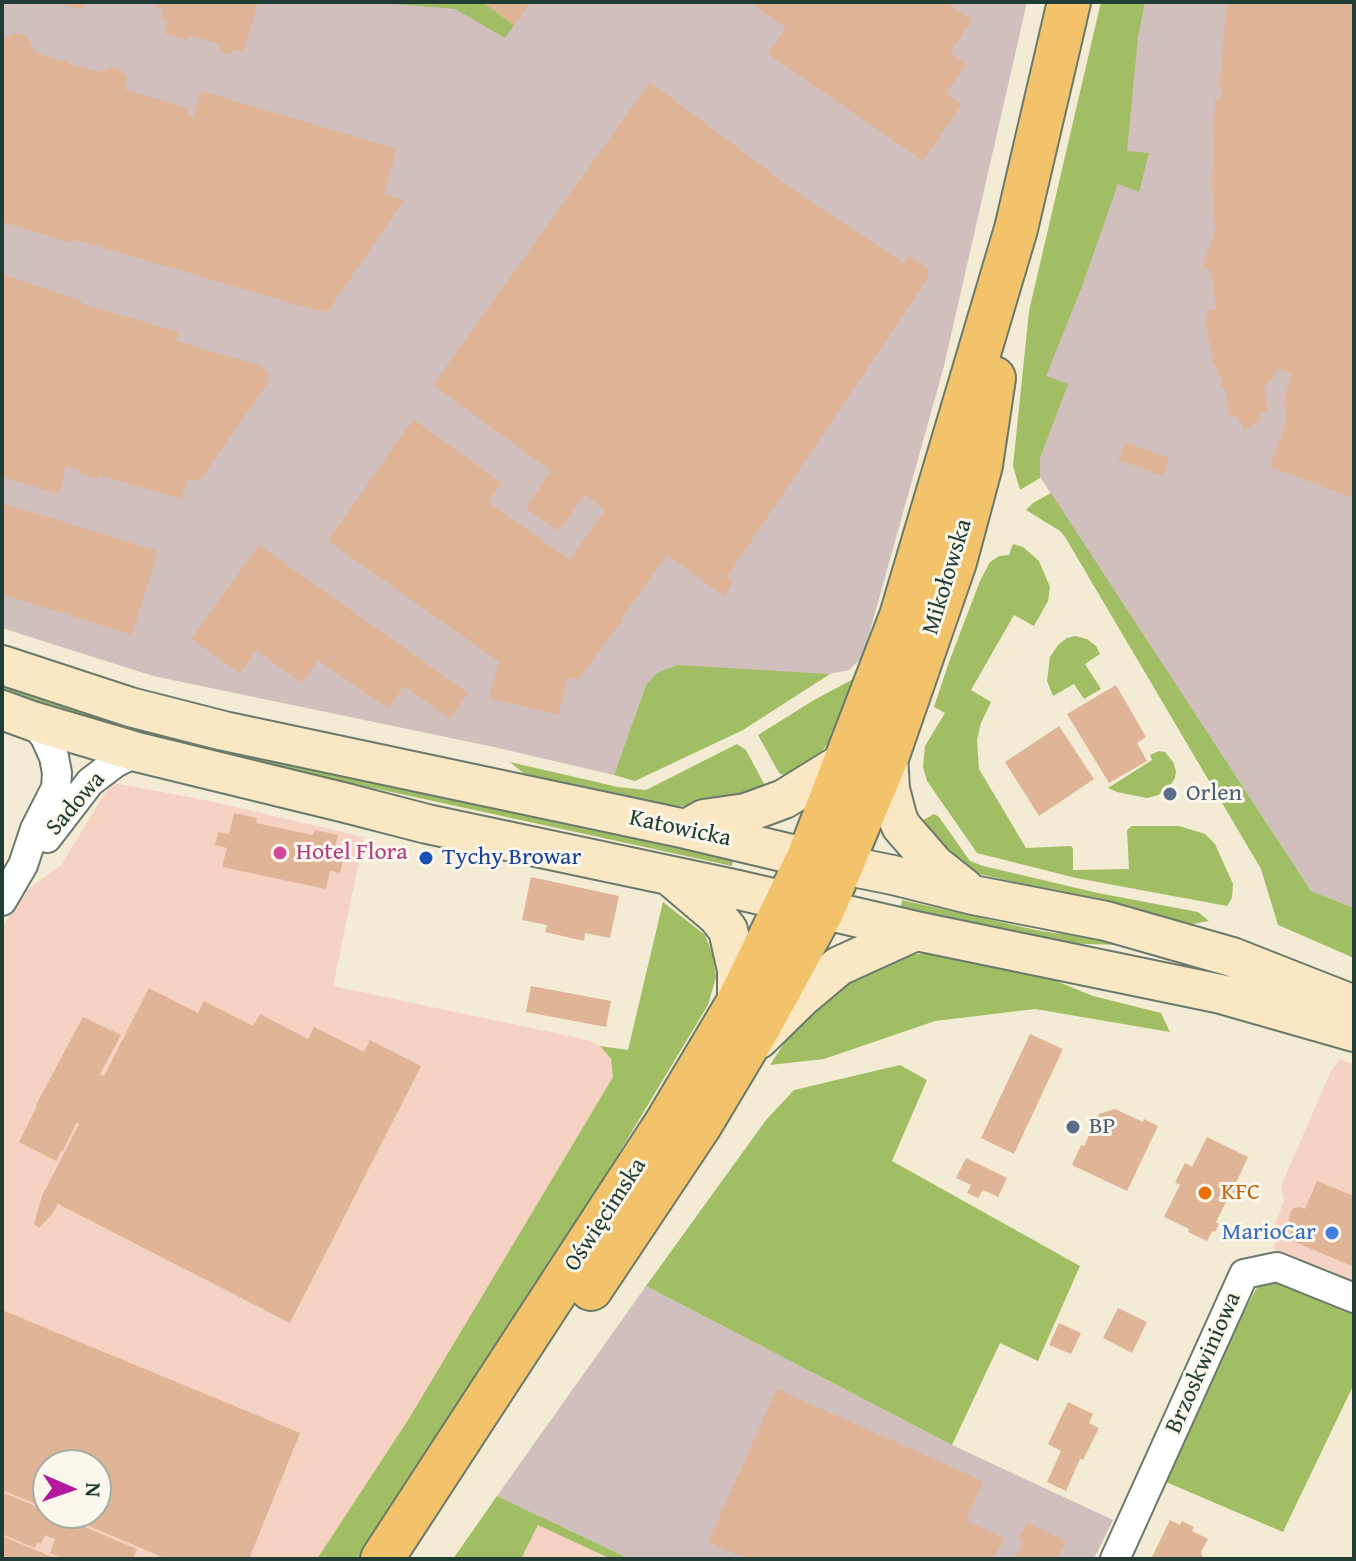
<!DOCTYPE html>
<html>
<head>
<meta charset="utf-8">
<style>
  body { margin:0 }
  #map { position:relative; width:1356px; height:1561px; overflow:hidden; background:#f3ebd4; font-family:"Gentium Book Plus",serif }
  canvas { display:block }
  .frame { position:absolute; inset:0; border:4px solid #1f3d34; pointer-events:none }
  .north { position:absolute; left:32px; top:1449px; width:80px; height:80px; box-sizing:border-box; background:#fbf7ec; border:2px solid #a3ada2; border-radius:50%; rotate:92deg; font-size:22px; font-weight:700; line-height:32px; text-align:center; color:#1f3d34 }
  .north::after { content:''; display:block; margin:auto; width:28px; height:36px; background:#b5179e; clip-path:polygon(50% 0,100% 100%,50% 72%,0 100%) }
</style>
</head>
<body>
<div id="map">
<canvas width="1356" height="1561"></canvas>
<div class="frame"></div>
<div class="north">N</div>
</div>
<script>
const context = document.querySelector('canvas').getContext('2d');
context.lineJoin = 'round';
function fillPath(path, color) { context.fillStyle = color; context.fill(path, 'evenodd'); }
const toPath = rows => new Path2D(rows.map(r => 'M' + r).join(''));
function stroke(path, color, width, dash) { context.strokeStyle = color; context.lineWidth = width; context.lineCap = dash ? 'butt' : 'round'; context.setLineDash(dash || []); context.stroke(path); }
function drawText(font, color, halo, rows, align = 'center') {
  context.font = font + ' "Gentium Book Plus",serif'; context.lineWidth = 6; context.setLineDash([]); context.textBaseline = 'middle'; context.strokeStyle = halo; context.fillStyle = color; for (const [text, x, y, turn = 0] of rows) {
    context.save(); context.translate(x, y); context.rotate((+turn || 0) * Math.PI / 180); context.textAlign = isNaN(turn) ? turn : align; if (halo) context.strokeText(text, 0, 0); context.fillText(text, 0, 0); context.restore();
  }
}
fillPath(toPath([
  [114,783,205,800,364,837,333,986,587,1040,600,1046,611,1059,613,1077,408,1420,317,1559,2,1559,2,928,22,894,61,865,105,793],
  [48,1465,96,1465,96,1513,48,1513],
  [1340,1059,1354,1065,1354,1282,1273,1249,1276,1240,1270,1237,1284,1201,1281,1186,1331,1071],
  [497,1496,630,1559,453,1559]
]), '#f5d2c2');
fillPath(toPath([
  [2,2,1027,2,944,366,863,656,849,670,830,674,646,685,614,775,494,747,153,676,2,628],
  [1135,2,1354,2,1354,908,1311,891,1027,457],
  [646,1286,952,1445,1113,1520,1094,1559,630,1559,497,1496]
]), '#d1bfbd');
fillPath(toPath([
  [367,2,530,2,505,38,455,9],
  [1101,2,1145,2,1138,37,1127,151,1149,153,1139,192,1118,184,1081,289,1046,376,1068,384,1040,458,1040,478,1020,490,1013,466,1029,311],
  [1051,493,1311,891,1354,908,1354,958,1278,925,1261,869,1065,537,1060,531,1026,510,1033,503],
  [1013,544,1023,547,1039,561,1050,587,1048,601,1034,626,1014,615,971,690,991,702,981,723,977,740,979,769,1026,848,1071,846,1073,849,1073,870,1129,869,1127,830,1132,826,1179,826,1205,834,1215,844,1233,884,1232,898,1227,906,1076,878,977,853,927,781,923,767,925,746,945,713,934,707,949,662,980,581,990,562,999,556,1009,555],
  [1075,636,1087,639,1096,646,1100,654,1085,664,1101,689,1084,699,1074,684,1053,696,1047,681,1050,657,1058,645,1067,638],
  [677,665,830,674,743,730,635,781,614,775,646,685,657,673],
  [861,675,835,734,819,755,794,781,779,773,758,735,814,700],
  [2,683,135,728,166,735,164,743,2,695],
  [182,737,734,855,732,866,180,746],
  [737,744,746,750,770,795,715,806,673,806,527,776,510,762,618,787,646,790],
  [1159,751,1165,752,1173,762,1176,771,1175,778,1169,787,1158,795,1147,798,1117,792,1108,788,1152,760,1150,755],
  [934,814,939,817,970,861,983,866,1098,893,1198,912,1209,921,1192,924,1177,923,1129,908,979,874,960,867,912,826],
  [902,900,1036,930,1054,933,1098,935,1183,960,1119,945,1057,943,900,912],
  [663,902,705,935,713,955,716,977,708,1005,519,1319,357,1559,317,1559,408,1420,613,1077,611,1059,600,1046,628,1050],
  [928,953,1039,974,1093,996,1161,1013,1170,1032,1035,1009,935,1021,824,1059,770,1065,802,1016,830,990,889,957],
  [900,1065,927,1080,892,1161,1080,1266,1038,1361,1000,1343,952,1445,646,1286,766,1120,794,1090],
  [1279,1275,1354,1308,1354,1384,1283,1532,1166,1482,1232,1333,1259,1284],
  [497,1496,630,1559,611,1559,538,1525,521,1559,453,1559]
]), '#a2be65');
fillPath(toPath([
  [58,2,84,2,82,10],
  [157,2,258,2,244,51,236,49,230,54,222,52,218,46,219,44,190,35,188,40,164,33,168,21,161,20,164,10,156,7],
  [482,2,531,2,514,25],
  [758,2,946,2,972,20,950,52,966,64,946,94,962,104,923,161,768,54,786,28,755,6],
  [1227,2,1354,2,1354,498,1270,467,1286,422,1284,398,1292,374,1278,369,1270,382,1264,386,1268,412,1260,413,1261,421,1245,430,1237,416,1229,417,1226,392,1224,387,1221,386,1222,381,1219,376,1217,376,1218,371,1215,365,1213,365,1212,352,1209,352,1211,347,1210,341,1207,341,1208,329,1206,329,1207,311,1216,310,1211,271,1202,267,1215,230,1212,184,1215,99,1221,99,1222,90,1219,90],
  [14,33,27,36,35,52,46,56,47,55,50,55,49,57,63,61,69,61,68,63,100,72,112,67,123,71,127,80,124,89,190,109,188,116,193,117,201,91,397,149,384,194,404,200,328,311,318,311,73,239,72,243,2,222,2,40],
  [650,82,799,194,904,263,908,256,928,268,928,278,727,577,733,581,724,596,667,555,621,619,622,620,578,680,568,678,558,715,489,698,499,660,495,659,328,541,413,419,502,483,488,502,570,560,605,510,585,495,558,531,526,508,551,471,433,385],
  [2,274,82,301,82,304,179,332,176,341,262,366,268,373,269,381,201,479,193,481,187,479,181,499,99,475,97,479,80,474,81,470,66,466,59,494,2,477],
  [1125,442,1169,458,1163,476,1118,460],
  [2,503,158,551,132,635,2,594],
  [259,545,468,693,450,719,404,686,388,709,318,660,302,683,256,650,240,673,191,639],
  [1116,685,1146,737,1137,743,1147,761,1109,783,1067,714],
  [1059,726,1094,779,1039,816,1005,762],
  [234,813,257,818,256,823,313,835,315,830,338,835,332,858,343,860,340,873,330,871,326,889,222,867,227,848,215,845,218,832,229,834],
  [531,877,619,896,610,938,585,933,584,941,545,932,547,925,522,920],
  [531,986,611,1001,606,1027,526,1012],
  [149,988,198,1013,204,1001,253,1026,260,1014,308,1039,314,1027,364,1052,370,1040,421,1066,290,1323,58,1204,53,1213,39,1228,34,1224,42,1196,79,1124,76,1123,63,1151,62,1150,56,1161,19,1142,37,1106,36,1105,83,1017,121,1035,100,1074,104,1076],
  [1030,1034,1063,1049,1014,1154,981,1138],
  [1115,1109,1143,1122,1144,1119,1158,1126,1127,1191,1072,1165,1081,1145,1084,1146,1099,1114],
  [1207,1137,1248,1157,1234,1187,1237,1188,1232,1199,1228,1198,1216,1222,1219,1224,1215,1232,1212,1231,1207,1241,1188,1232,1189,1229,1164,1217,1180,1185,1175,1182,1185,1163,1192,1167],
  [966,1158,1007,1178,998,1197,983,1190,978,1198,967,1193,971,1185,956,1178],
  [1317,1181,1354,1196,1354,1267,1288,1239,1292,1229,1289,1219,1291,1211,1294,1208,1300,1207,1305,1209],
  [1118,1308,1147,1322,1132,1353,1103,1338],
  [2,1310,300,1433,249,1559,167,1559,58,1513,96,1513,96,1465,48,1465,48,1509,2,1490],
  [1059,1323,1081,1333,1071,1354,1049,1345],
  [777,1389,983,1481,966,1521,1004,1538,994,1559,746,1559,708,1542],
  [1068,1402,1093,1414,1089,1423,1099,1428,1083,1460,1080,1459,1066,1491,1047,1482,1061,1451,1048,1444],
  [2,1492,137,1549,133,1559,63,1559,50,1553,55,1539,45,1535,41,1543,37,1542,35,1548,2,1534],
  [1170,1520,1180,1525,1182,1521,1194,1527,1192,1531,1208,1539,1201,1552,1203,1559,1151,1559],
  [1027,1523,1066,1541,1057,1559,1015,1559,1023,1542,1018,1540],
  [2,1536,57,1559,2,1559]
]), '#e0b597');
const street = toPath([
  [47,838,90,782,115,763,137,752],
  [2,901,23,865,35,829,56,788,57,773,54,757,45,737,32,721],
  [1115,1559,1244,1274,1277,1267,1354,1298]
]);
const secondary = toPath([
  [2,665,130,707,224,731,686,829,808,858,893,875,973,895,1106,921,1232,957,1354,1005],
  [2,710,32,721,137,752,346,803,427,824,734,889,916,931,1221,994,1354,1032],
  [888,755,890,789,897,816,901,826,935,865,964,888],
  [688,828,704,819,746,813,784,799,847,760],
  [671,877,717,916,728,930,737,970,737,1004],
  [759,1039,802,997,839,966,916,931]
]);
const primary = toPath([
  [591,1289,701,1124,759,1027,823,910,888,755,955,562,981,465,994,378],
  [382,1559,666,1123,737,1004,808,858,901,616,1016,229,1069,2]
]);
stroke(street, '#697a6c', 32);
stroke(secondary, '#697a6c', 42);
stroke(primary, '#697a6c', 46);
stroke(street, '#fff', 28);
stroke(secondary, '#fae7c3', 38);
stroke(primary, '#f2c36a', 42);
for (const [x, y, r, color] of [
  [1170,794,8,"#5c6f8a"],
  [280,853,8,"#d1479c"],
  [426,858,8,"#1a4fb4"],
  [1073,1127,8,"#5c6f8a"],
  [1205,1193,8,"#e8710a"],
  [1332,1233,8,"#3f7fe0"]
]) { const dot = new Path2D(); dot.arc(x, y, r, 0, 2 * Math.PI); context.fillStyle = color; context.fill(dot); stroke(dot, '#fbf7ec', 3); }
drawText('24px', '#1f3d34', '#fbf7ec', [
  ["Mikołowska",948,577,-73],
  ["Sadowa",76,804,-49],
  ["Katowicka",680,829,12],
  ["Oświęcimska",606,1215,-57],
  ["Brzoskwiniowa",1204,1363,-66]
]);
drawText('24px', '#4e5e75', '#fbf7ec', [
  ["Orlen",1186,794],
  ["BP",1089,1127]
], 'left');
drawText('24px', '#b23c85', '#fbf7ec', [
  ["Hotel Flora",296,853]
], 'left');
drawText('24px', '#164399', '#fbf7ec', [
  ["Tychy Browar",442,858]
], 'left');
drawText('24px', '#c56008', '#fbf7ec', [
  ["KFC",1221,1193]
], 'left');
drawText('24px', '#366cbe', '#fbf7ec', [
  ["MarioCar",1316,1233]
], 'right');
</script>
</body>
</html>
